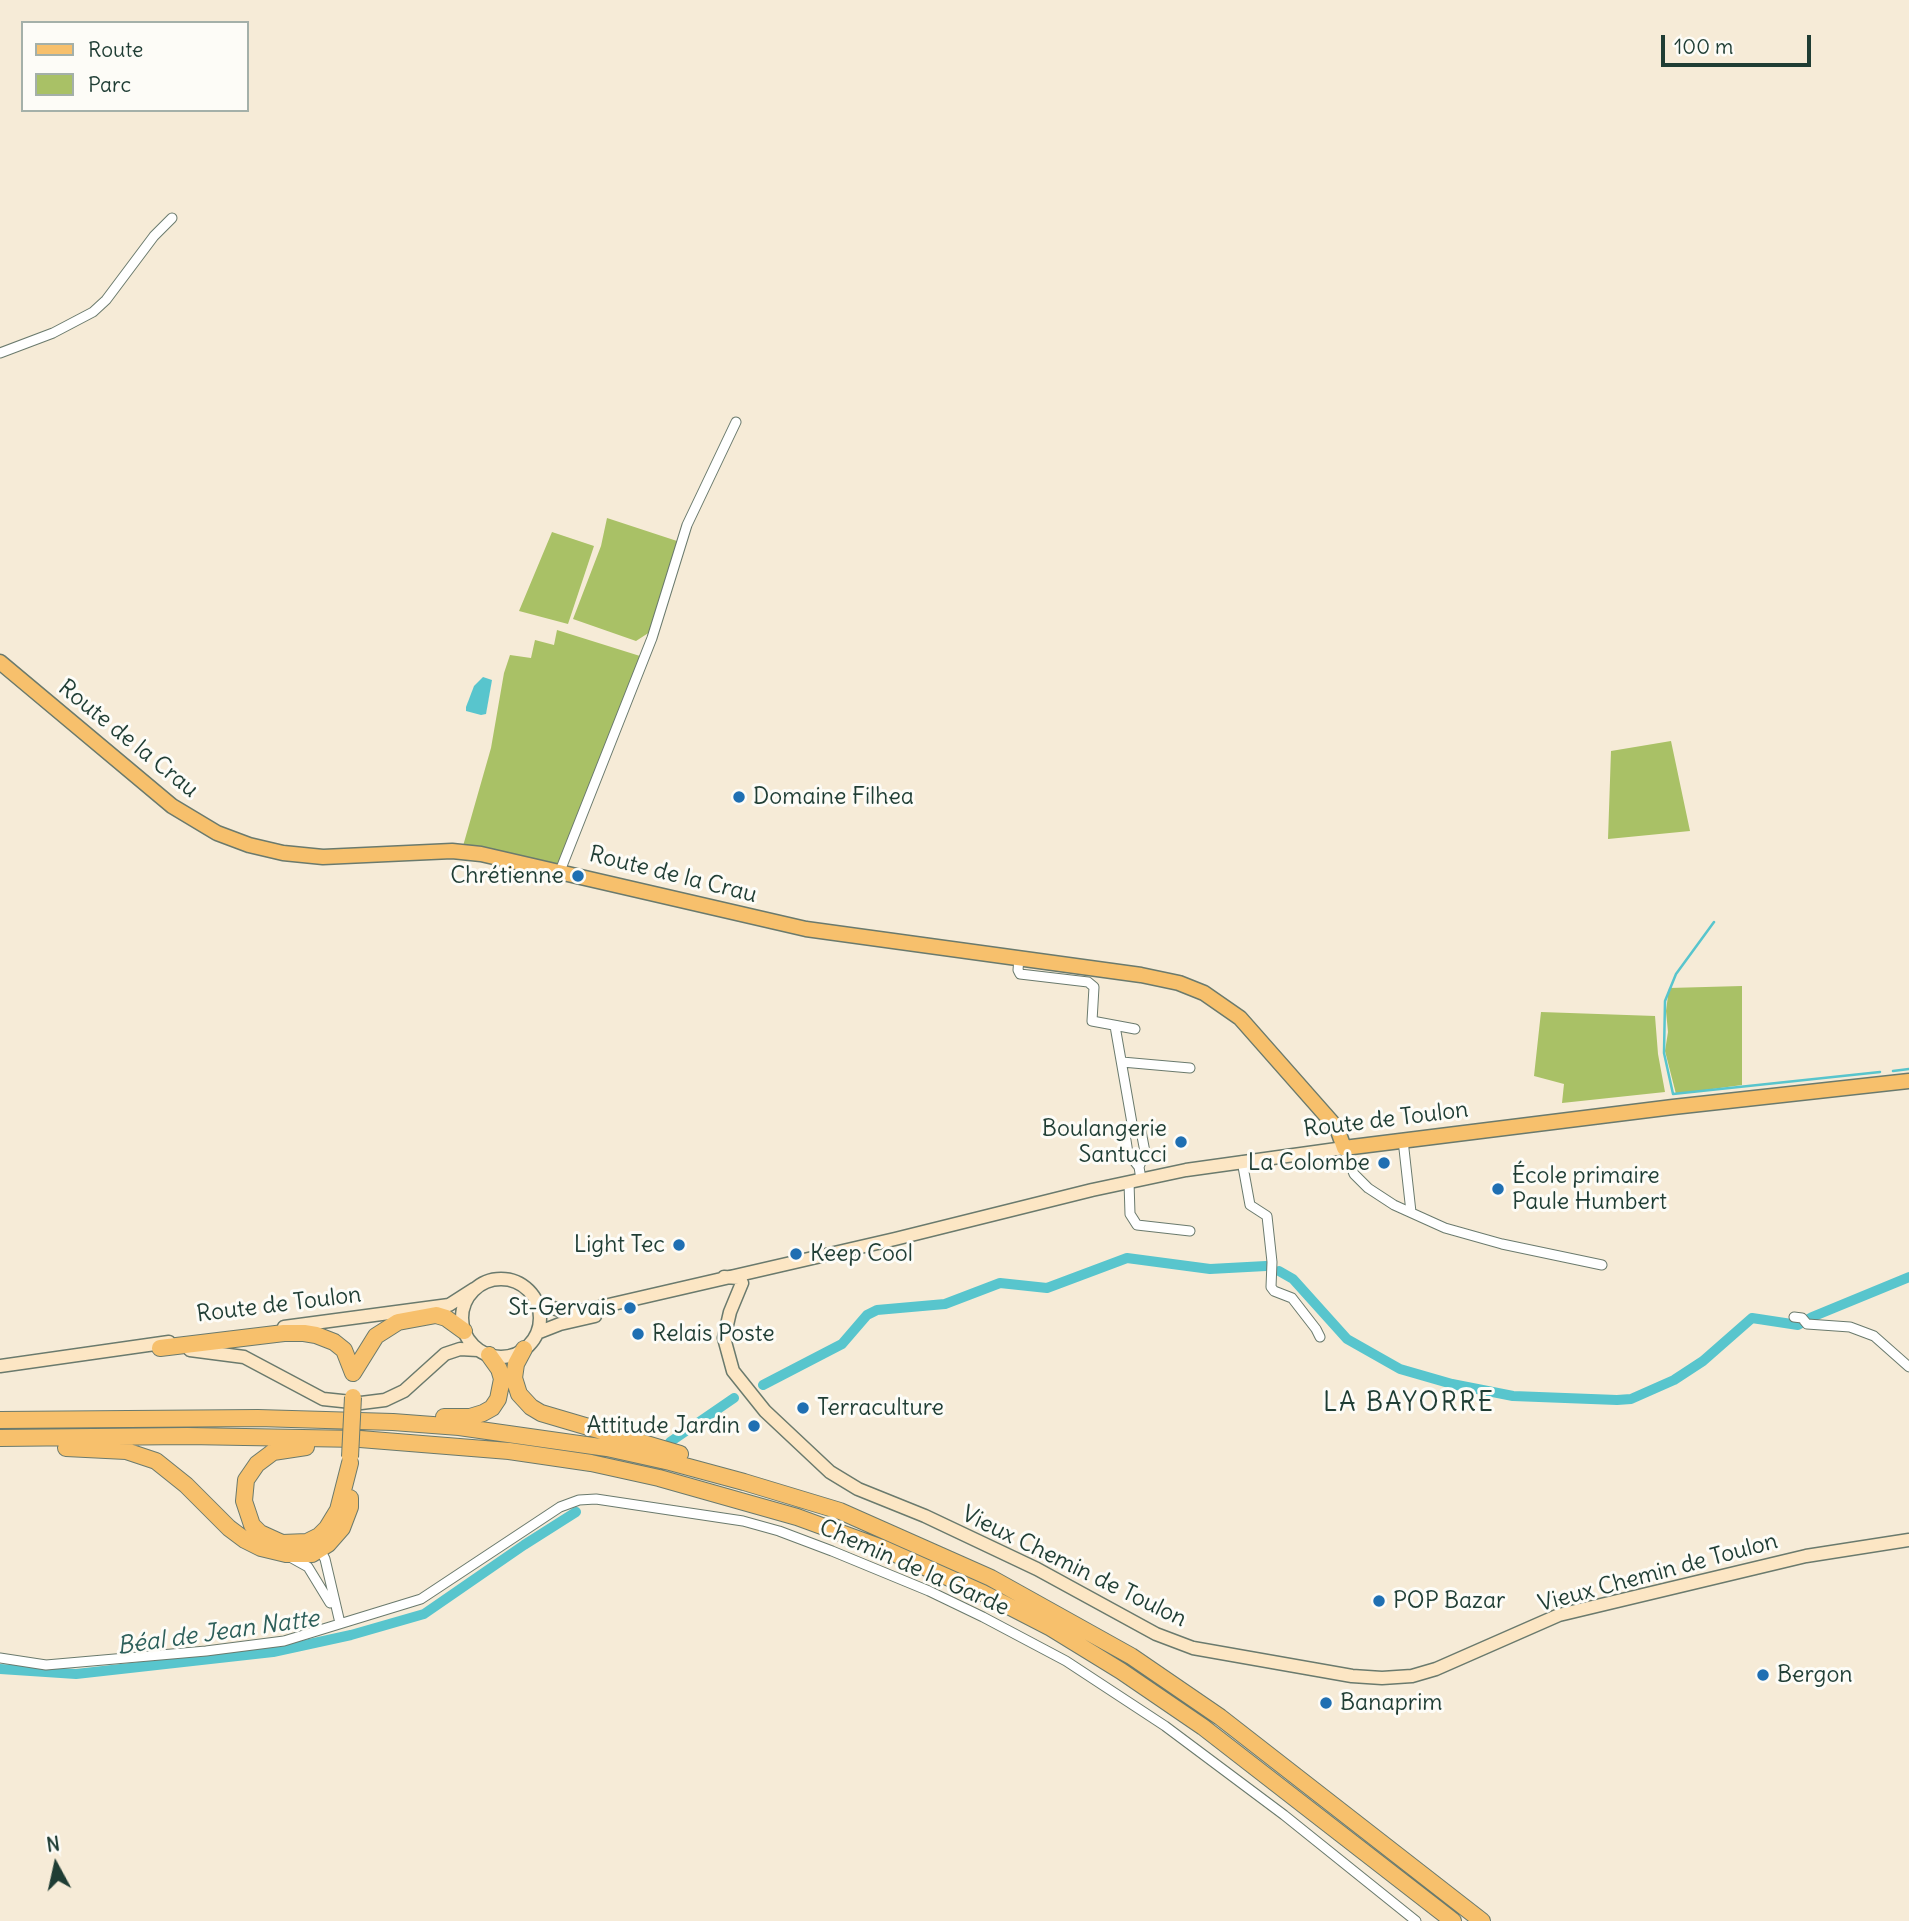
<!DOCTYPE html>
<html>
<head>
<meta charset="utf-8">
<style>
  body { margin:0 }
  #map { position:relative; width:1909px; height:1921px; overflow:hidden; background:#f6ebd7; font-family:Delius,sans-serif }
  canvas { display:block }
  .legend { position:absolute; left:21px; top:21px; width:228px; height:91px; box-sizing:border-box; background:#fdfcf7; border:2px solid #a4b0a9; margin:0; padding:9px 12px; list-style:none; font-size:21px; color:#1f3d34 }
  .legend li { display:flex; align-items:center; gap:14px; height:35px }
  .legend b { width:35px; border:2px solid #a4b0a9 }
  .north { position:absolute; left:21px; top:1830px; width:70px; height:70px; -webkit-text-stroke:5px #fdfcf7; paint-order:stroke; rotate:352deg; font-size:19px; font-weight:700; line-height:28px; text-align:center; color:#1f3d34 }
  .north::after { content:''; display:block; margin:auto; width:24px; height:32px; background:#1f3d34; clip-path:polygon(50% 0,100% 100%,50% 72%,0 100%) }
  .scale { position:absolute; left:1661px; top:35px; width:150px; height:32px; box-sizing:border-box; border:4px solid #1f3d34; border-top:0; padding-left:9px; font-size:21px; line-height:24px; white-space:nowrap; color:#1f3d34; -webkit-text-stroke:5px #fdfcf7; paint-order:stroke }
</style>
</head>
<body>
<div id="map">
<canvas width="1909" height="1921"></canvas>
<ul class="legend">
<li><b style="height:9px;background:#f7c06c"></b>Route</li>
<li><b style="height:19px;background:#a9c166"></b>Parc</li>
</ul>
<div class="north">N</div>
<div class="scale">100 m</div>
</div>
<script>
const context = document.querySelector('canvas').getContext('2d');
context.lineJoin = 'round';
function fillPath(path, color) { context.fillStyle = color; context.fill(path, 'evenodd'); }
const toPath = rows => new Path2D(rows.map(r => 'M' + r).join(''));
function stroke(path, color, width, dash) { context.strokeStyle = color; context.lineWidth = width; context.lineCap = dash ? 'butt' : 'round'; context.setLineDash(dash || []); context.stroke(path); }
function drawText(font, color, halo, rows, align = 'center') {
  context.font = font + ' Delius,sans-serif'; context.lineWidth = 6; context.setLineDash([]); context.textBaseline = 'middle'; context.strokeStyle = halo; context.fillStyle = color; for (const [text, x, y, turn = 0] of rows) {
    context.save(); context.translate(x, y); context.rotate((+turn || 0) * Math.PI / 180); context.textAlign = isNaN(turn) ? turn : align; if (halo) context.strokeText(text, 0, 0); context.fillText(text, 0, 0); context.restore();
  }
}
fillPath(toPath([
  [607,518,677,541,653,630,636,641,573,619,601,546],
  [552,532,594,546,568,624,519,611],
  [557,630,640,656,559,864,463,846,491,748,504,673,510,655,531,658,535,640,554,645],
  [1671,741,1690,831,1608,839,1611,751],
  [1742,986,1742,1085,1676,1094,1665,1051,1668,1032,1666,1011,1669,988],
  [1541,1012,1655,1016,1658,1054,1665,1092,1562,1103,1564,1084,1534,1076]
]), '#a9c166');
fillPath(toPath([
  [483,677,492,680,486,714,481,715,466,711,466,707,474,686]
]), '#58c5cd');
stroke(toPath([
  [1714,922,1676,974,1665,1001,1664,1053,1673,1094,1880,1072],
  [1893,1071,1909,1069]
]), '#58c5cd', 2.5);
stroke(toPath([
  [1279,1271,1293,1279,1347,1339,1400,1369,1452,1384,1513,1396,1617,1400,1631,1399,1674,1380,1703,1361,1752,1318,1798,1325,1812,1317,1909,1277],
  [763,1385,842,1344,867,1315,877,1310,945,1304,1000,1283,1047,1288,1127,1258,1210,1269,1266,1266],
  [670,1442,734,1398],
  [0,1669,76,1674,273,1652,351,1635,424,1614,524,1545,576,1512]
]), '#58c5cd', 10);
const street = toPath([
  [0,353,53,333,93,312,106,300,154,236,172,218],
  [560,871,652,638,687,525,736,422],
  [1019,958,1018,970,1020,974,1088,982,1094,987,1092,1021,1135,1029],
  [1115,1026,1133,1129],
  [1122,1062,1190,1068],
  [1133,1129,1141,1131,1145,1152,1139,1167,1141,1179],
  [1133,1129,1125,1134,1128,1153,1139,1167],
  [1403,1140,1411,1212],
  [1344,1148,1354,1174,1368,1188,1394,1205,1445,1228,1502,1244,1602,1265],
  [1242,1161,1250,1205,1267,1216,1272,1262,1271,1287,1274,1291,1292,1298,1316,1329,1320,1337],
  [1129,1182,1130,1214,1137,1225,1190,1231],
  [1794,1317,1802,1318,1807,1324,1850,1327,1874,1336,1909,1367],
  [319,1548,325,1559,340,1623],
  [290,1557,308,1567,330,1603],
  [0,1658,46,1665,206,1651,284,1641,421,1599,560,1507,579,1500,596,1499,743,1521,779,1531,832,1551,929,1591,983,1617,1066,1661,1165,1726,1284,1815,1416,1921]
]);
const secondary = toPath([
  [724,1277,739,1278,742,1283,730,1312,724,1338,733,1371,765,1411,830,1472,858,1489,925,1516,1037,1569,1156,1634,1193,1648,1352,1676,1382,1678,1412,1676,1436,1669,1559,1615,1806,1556,1909,1540],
  '462 1318a39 39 0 1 1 78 0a39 39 0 1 1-78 0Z',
  [537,1303,566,1312,587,1310,895,1239,1092,1190,1186,1170,1344,1148],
  [284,1327,449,1305,474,1289],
  [537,1333,560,1324,595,1316],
  [190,1350,244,1357,323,1399,361,1403,385,1400,404,1391,445,1354,460,1349,478,1350],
  [0,1366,169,1342]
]);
const primary = toPath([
  [0,662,172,806,217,833,249,845,283,853,323,857,452,851,481,854,806,929,1141,975,1179,983,1204,993,1240,1018,1337,1128,1344,1148,1673,1107,1909,1081]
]);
const highway = toPath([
  [160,1348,284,1333,304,1333,316,1335,334,1342,344,1350,353,1373],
  [524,1349,516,1364,514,1378,519,1394,531,1407,541,1413,680,1454],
  [353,1373,376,1336,398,1322,436,1315,446,1318,464,1331],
  [444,1417,470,1417,483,1413,492,1408,498,1399,502,1379,499,1369,489,1355],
  [0,1420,258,1418,393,1422,459,1427,607,1448,670,1462,744,1482,840,1511,991,1578,1131,1656,1220,1717,1482,1921],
  [0,1438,187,1436,360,1439,509,1451,591,1463,659,1478,797,1517,882,1548,983,1593,1051,1628,1121,1671,1203,1727,1453,1921],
  [306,1447,273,1452,257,1464,246,1480,244,1501,252,1525,260,1533,282,1543,307,1542,319,1536,327,1528,338,1510,350,1463],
  [66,1448,126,1451,156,1461,186,1485,229,1528,245,1540,261,1548,286,1554,312,1554,328,1544,342,1528,350,1507,350,1498]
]);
stroke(street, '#6a7a6d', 11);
stroke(secondary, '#6a7a6d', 15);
stroke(primary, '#6a7a6d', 17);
stroke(highway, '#6a7a6d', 18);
stroke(street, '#fff', 9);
stroke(secondary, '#fce6c4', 12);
stroke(primary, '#f7c06c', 14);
stroke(highway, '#f7c06c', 16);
const highwayBridge = toPath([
  [350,1457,353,1397]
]);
stroke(highwayBridge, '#6a7a6d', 18, []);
stroke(highwayBridge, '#f7c06c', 16);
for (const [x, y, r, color] of [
  [739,797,7,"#1f6fb2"],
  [578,876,7,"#1f6fb2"],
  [1181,1142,7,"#1f6fb2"],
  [1384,1163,7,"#1f6fb2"],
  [1498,1189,7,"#1f6fb2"],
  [679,1245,7,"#1f6fb2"],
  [796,1254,7,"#1f6fb2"],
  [630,1308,7,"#1f6fb2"],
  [638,1334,7,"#1f6fb2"],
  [803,1408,7,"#1f6fb2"],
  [754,1426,7,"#1f6fb2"],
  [1379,1601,7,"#1f6fb2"],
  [1763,1675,7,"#1f6fb2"],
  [1326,1703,7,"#1f6fb2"]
]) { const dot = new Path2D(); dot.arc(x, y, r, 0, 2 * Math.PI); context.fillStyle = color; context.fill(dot); stroke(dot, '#fdfcf7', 2.5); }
drawText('23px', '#1f3d34', '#fdfcf7', [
  ["Route de la Crau",128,739,39],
  ["Route de la Crau",673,875,14],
  ["Route de Toulon",1386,1120,-7],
  ["Route de Toulon",279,1305,-7],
  ["Vieux Chemin de Toulon",1074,1567,26],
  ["Chemin de la Garde",914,1568,24],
  ["Vieux Chemin de Toulon",1658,1573,-15]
]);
drawText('23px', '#1f3d34', '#fdfcf7', [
  ["Domaine Filhea",753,797],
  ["Chrétienne",564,876,"right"],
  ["Boulangerie",1167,1129,"right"],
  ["Santucci",1167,1155,"right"],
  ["La Colombe",1370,1163,"right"],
  ["École primaire",1512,1176],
  ["Paule Humbert",1512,1202],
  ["Light Tec",665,1245,"right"],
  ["Keep Cool",810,1254],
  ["St-Gervais",616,1308,"right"],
  ["Relais Poste",652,1334],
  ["Terraculture",817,1408],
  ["Attitude Jardin",740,1426,"right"],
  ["POP Bazar",1393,1601],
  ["Bergon",1777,1675],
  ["Banaprim",1340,1703]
], 'left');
drawText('italic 24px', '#2d5f5a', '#fdfcf7', [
  ["Béal de Jean Natte",218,1633,-8]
]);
context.letterSpacing = '2px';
drawText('26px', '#1f3d34', '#fdfcf7', [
  ["LA BAYORRE",1409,1404]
]);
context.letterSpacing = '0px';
</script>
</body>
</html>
